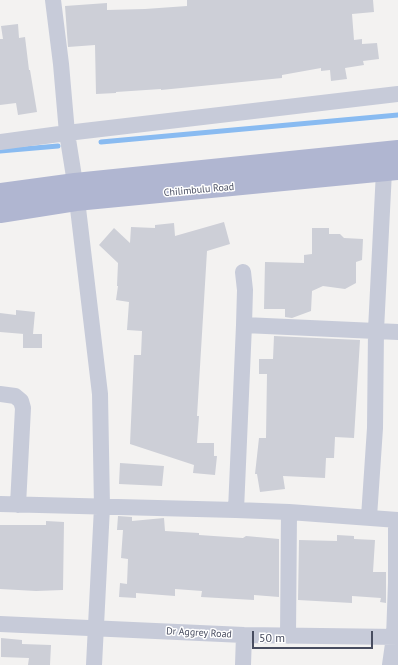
<!DOCTYPE html>
<html>
<head>
<meta charset="utf-8">
<style>
  body { margin:0 }
  #map { position:relative; width:398px; height:665px; overflow:hidden; background:#f3f2f1; font-family:"PT Sans",sans-serif }
  canvas { display:block }
  .scale { position:absolute; left:252px; top:631px; width:121px; height:18px; box-sizing:border-box; border:2px solid #484d60; border-top:0; padding-left:5px; font-size:12px; line-height:14px; white-space:nowrap; color:#484d60; -webkit-text-stroke:3px #fff; paint-order:stroke }
</style>
</head>
<body>
<div id="map">
<canvas width="398" height="665"></canvas>
<div class="scale">50 m</div>
</div>
<script>
const context = document.querySelector('canvas').getContext('2d');
context.lineJoin = 'round';
const toPath = rows => new Path2D(rows.map(r => 'M' + r).join(''));
function stroke(path, color, width, dash) { context.strokeStyle = color; context.lineWidth = width; context.lineCap = dash ? 'butt' : 'round'; context.setLineDash(dash || []); context.stroke(path); }
function fillPath(path, color) { context.fillStyle = color; context.fill(path, 'evenodd'); }
function drawText(font, color, halo, rows, align = 'center') {
  context.font = font + ' "PT Sans",sans-serif'; context.lineWidth = 3; context.setLineDash([]); context.textBaseline = 'middle'; context.strokeStyle = halo; context.fillStyle = color; for (const [text, x, y, turn = 0] of rows) {
    context.save(); context.translate(x, y); context.rotate((+turn || 0) * Math.PI / 180); context.textAlign = isNaN(turn) ? turn : align; if (halo) context.strokeText(text, 0, 0); context.fillText(text, 0, 0); context.restore();
  }
}
stroke(toPath([
  [101,142,398,115],
  [0,151,58,146]
]), '#89bbf1', 5);
fillPath(toPath([
  [187,0,373,0,374,12,352,14,354,40,362,39,362,44,377,43,379,59,363,61,364,65,345,68,347,79,331,81,330,70,321,71,321,68,282,75,282,78,161,90,161,89,116,92,116,93,96,94,95,45,68,47,65,6,107,3,107,10,145,9,187,6],
  [18,24,19,38,25,37,29,70,30,70,37,112,18,115,16,103,0,105,0,39,3,39,1,26],
  [224,222,230,244,207,251,197,416,199,416,197,443,214,443,214,456,217,456,215,475,193,473,194,465,130,444,134,355,141,355,142,331,127,330,129,302,116,300,118,286,117,286,118,263,99,245,114,228,130,243,131,227,155,228,155,225,174,223,175,236],
  [312,228,329,228,329,234,340,234,344,238,363,239,362,260,356,262,356,283,345,289,323,286,312,291,311,311,292,318,285,317,285,309,264,309,265,262,304,263,304,255,312,254],
  [16,310,35,312,33,334,42,334,42,348,23,348,23,334,24,334,0,332,0,313,16,315],
  [274,336,360,340,354,438,335,437,334,458,326,458,325,478,283,476,285,489,260,492,257,474,255,474,259,438,266,438,267,374,259,374,259,359,273,359],
  [120,463,164,466,162,486,119,484],
  [118,516,132,517,132,521,164,518,165,531,199,533,199,535,243,538,246,536,279,539,279,597,254,595,254,600,201,597,202,591,175,589,175,596,136,593,136,598,119,597,120,583,127,584,128,559,121,558,123,530,117,530],
  [46,521,64,522,63,590,36,591,0,589,0,525,46,525],
  [337,535,354,536,354,539,375,540,373,572,386,572,386,603,380,602,381,598,352,596,352,603,298,600,299,540,337,541],
  [1,638,22,640,22,644,51,645,50,665,28,665,29,658,1,657]
]), '#cdcfd7');
stroke(toPath([
  [53,0,61,64,67,133,75,183,100,394,102,507,94,665],
  [0,142,67,133,398,94],
  [244,325,398,332],
  [0,394,15,396,21,401,23,408,18,505],
  [0,504,236,510,289,512,398,520],
  [236,510,244,325,245,290,243,272],
  [369,517,375,428,376,330,384,171],
  [0,624,244,635,398,637],
  [288,636,289,512],
  [243,665,244,635],
  [390,665,394,637,396,583,396,520]
]), '#c7cbd9', 16);
stroke(toPath([
  [0,193,75,183,398,150],
  [0,213,76,201,398,170]
]), '#b0b6d1', 20);
drawText('10px', '#484d60', '#fff', [
  ["Chilimbulu Road",199,190,-5],
  ["Dr Aggrey Road",199,633,3]
]);
</script>
</body>
</html>
